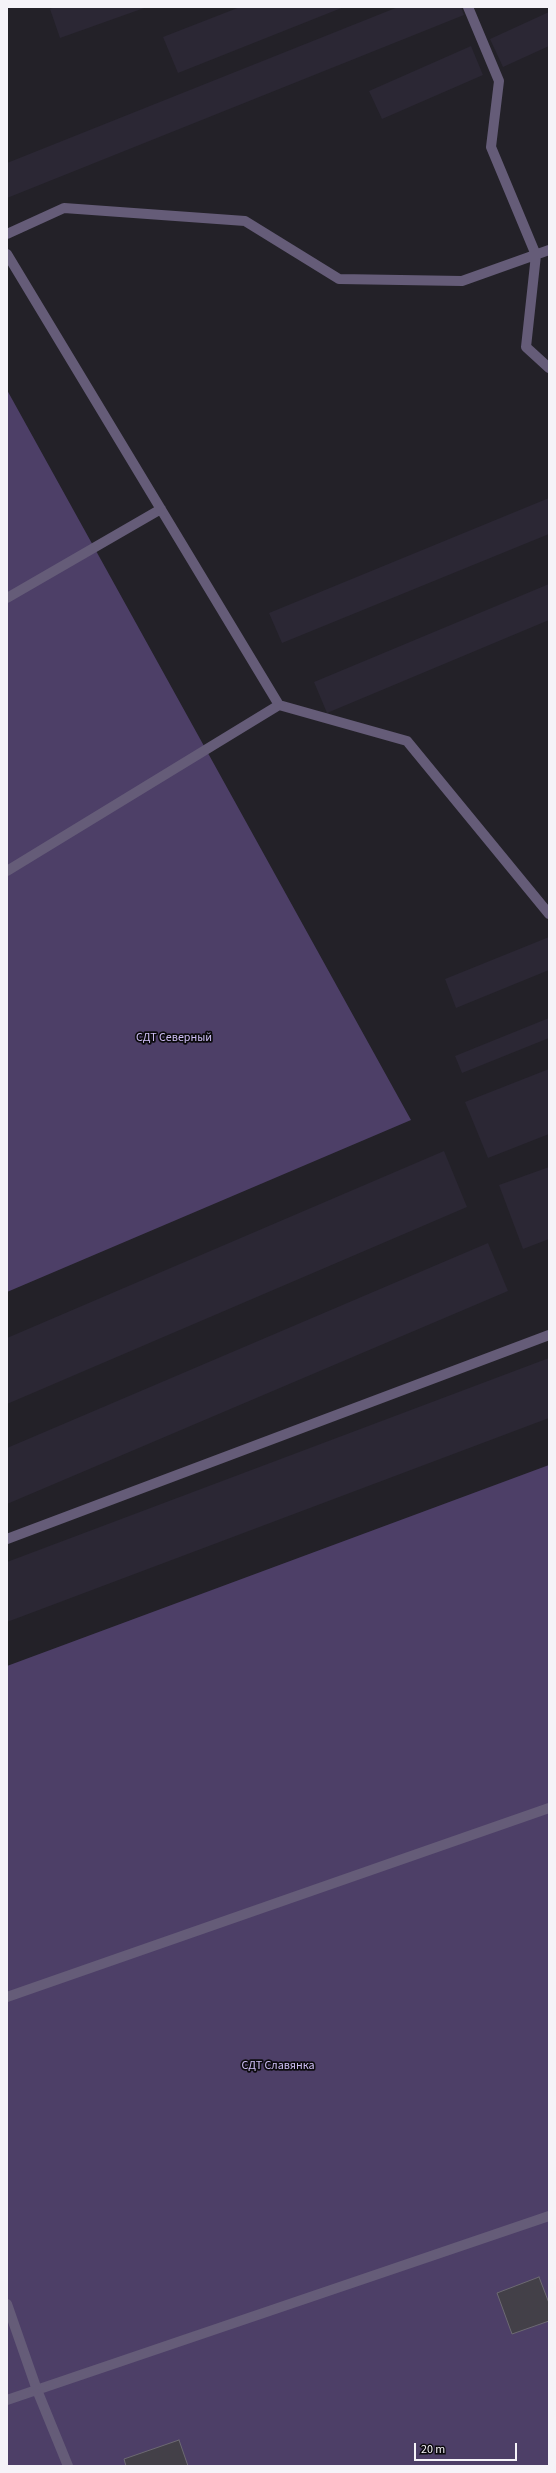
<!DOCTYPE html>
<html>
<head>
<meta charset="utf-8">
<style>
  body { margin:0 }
  #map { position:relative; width:556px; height:2473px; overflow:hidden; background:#232128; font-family:"Source Sans 3",sans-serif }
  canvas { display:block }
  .frame { position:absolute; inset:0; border:8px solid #f5f3f8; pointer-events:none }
  .scale { position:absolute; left:414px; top:2443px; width:103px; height:18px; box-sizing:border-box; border:2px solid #f5f3f8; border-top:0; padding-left:5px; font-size:12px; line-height:14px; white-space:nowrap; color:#f5f3f8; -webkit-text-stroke:3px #0c0b0e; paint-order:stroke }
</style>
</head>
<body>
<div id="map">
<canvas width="556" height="2473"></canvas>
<div class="frame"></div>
<div class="scale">20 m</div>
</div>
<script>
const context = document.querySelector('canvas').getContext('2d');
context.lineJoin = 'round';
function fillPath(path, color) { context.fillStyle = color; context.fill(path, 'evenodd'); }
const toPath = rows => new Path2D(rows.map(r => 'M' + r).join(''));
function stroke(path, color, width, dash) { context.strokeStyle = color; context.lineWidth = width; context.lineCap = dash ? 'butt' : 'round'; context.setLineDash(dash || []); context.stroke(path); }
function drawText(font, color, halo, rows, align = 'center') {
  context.font = font + ' "Source Sans 3",sans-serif'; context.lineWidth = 3.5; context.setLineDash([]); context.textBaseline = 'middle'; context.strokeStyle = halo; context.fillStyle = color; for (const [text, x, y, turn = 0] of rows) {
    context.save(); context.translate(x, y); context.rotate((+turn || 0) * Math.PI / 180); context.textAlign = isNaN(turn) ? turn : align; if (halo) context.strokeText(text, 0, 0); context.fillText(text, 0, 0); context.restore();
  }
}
fillPath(toPath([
  [55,7,147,7,60,38,50,9],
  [240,7,344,7,178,73,163,37],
  [398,7,461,7,464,15,7,198,7,163],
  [549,12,549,46,503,67,490,39],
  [471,46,483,75,382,119,369,91],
  [549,498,549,534,282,643,269,613],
  [549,584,549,620,327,713,314,682],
  [549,937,549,970,456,1008,445,979],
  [549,1018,549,1038,462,1073,455,1056],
  [549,1069,549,1134,488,1158,465,1102],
  [444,1151,467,1207,7,1404,7,1338],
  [549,1167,549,1239,523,1249,499,1185],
  [488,1243,508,1291,7,1504,7,1448],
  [549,1358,549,1418,7,1622,7,1562]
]), '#2b2734');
fillPath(toPath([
  [7,390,411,1120,7,1292],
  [549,1465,549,2466,7,2466,7,1666]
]), '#4d3f67');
const building = toPath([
  [539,2277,549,2303,549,2321,512,2334,497,2293,539,2277],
  [179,2440,188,2466,126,2466,124,2459,179,2440]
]);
fillPath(building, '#434048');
stroke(building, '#6c6972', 1);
stroke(toPath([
  [468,7,499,81,491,147,536,255,526,347,549,368],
  [7,234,64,208,245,221,339,279,462,281,549,250],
  [7,254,279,705,407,741,549,914],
  [7,598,161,509],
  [7,871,279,705],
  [7,1539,549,1335],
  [7,1997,549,1808],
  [7,2304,37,2390,68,2466],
  [7,2400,549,2216]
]), '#655c78', 10);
drawText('12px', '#cebef4', '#0c0b0e', [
  ["СДТ Северный",174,1038],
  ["СДТ Славянка",278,2066]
]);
</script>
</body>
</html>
